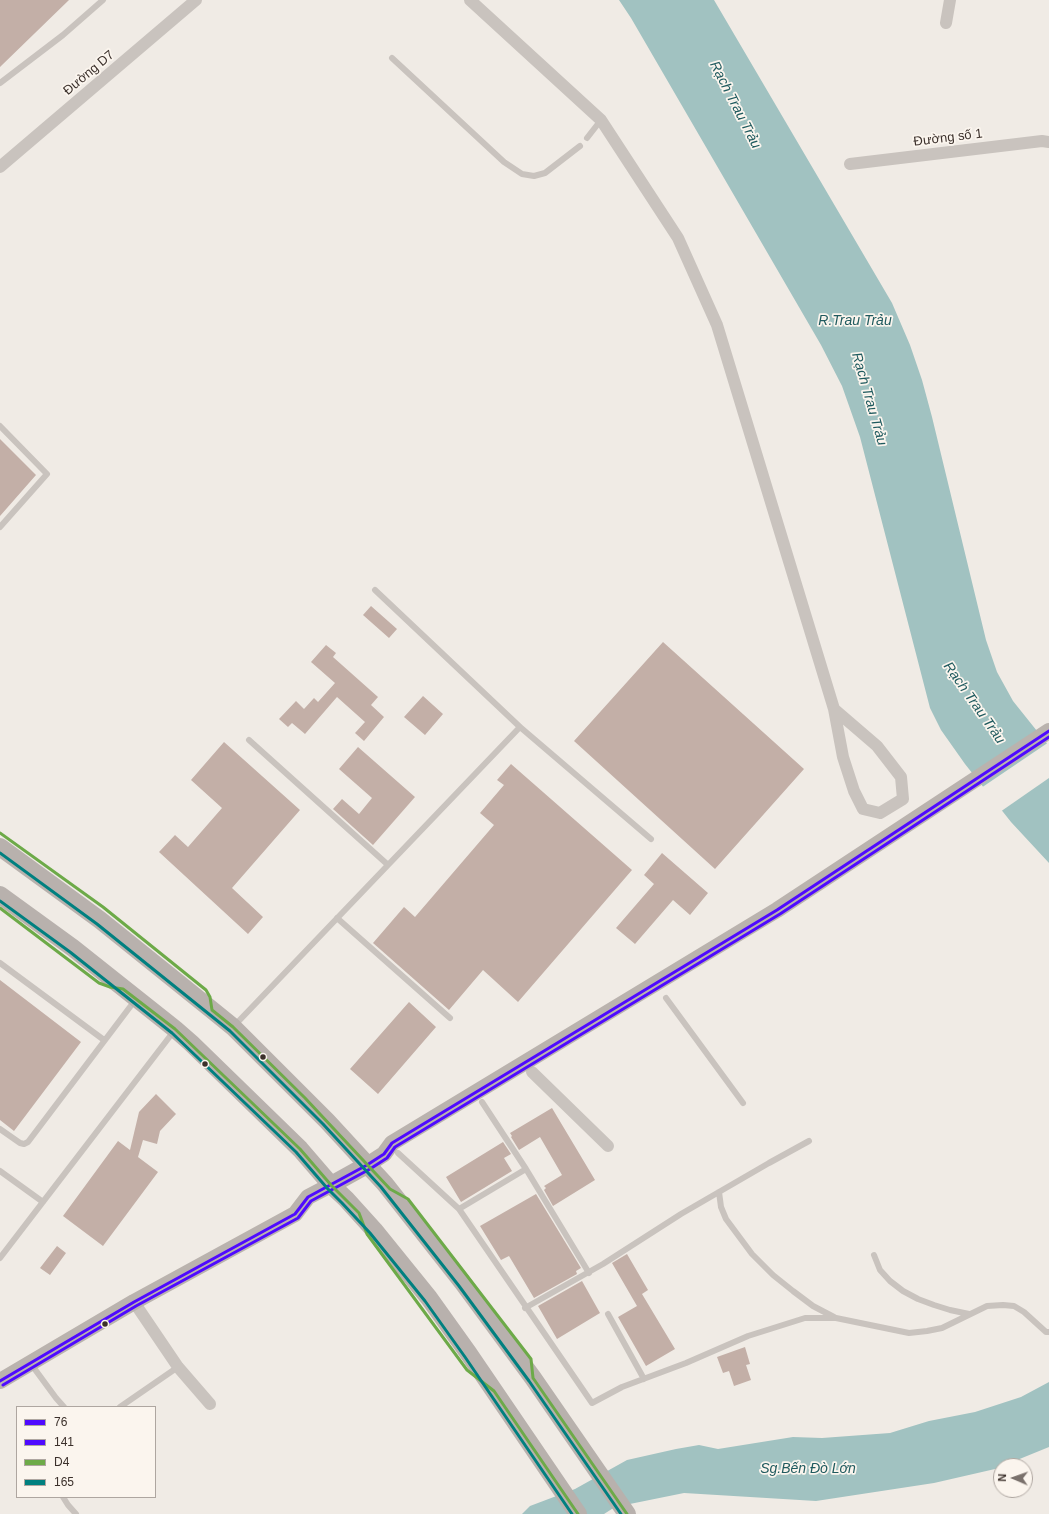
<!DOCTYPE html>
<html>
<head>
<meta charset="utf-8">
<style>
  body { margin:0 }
  #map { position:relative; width:1049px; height:1514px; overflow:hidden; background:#f0ebe5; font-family:Helvetica,sans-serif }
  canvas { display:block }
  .legend { position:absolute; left:16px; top:1406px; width:140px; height:92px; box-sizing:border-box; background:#fbf5ee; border:1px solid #aea6a0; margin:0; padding:5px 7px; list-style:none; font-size:12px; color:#3b302b }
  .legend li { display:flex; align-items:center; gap:8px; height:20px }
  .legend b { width:20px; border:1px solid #aea6a0 }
  .north { position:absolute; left:993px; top:1458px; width:40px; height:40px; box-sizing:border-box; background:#fbf5ee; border:1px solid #aea6a0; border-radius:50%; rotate:272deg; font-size:11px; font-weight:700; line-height:16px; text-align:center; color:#3b302b }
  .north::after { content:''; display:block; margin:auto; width:14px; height:18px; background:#7a716c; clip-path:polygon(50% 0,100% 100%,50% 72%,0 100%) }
</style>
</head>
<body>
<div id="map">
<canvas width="1049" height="1514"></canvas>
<ul class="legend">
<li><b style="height:5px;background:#4f0aff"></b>76</li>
<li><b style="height:5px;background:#4f0aff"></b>141</li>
<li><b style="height:5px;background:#6daa48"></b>D4</li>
<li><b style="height:5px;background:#008080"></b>165</li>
</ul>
<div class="north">N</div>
</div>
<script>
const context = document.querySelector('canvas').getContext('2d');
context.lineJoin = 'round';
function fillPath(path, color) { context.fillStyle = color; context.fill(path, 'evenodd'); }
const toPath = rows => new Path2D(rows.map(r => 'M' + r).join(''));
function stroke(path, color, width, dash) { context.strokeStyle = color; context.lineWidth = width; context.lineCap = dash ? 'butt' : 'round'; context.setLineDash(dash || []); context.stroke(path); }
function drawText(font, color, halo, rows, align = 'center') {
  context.font = font + ' Helvetica,sans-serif'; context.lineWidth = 3.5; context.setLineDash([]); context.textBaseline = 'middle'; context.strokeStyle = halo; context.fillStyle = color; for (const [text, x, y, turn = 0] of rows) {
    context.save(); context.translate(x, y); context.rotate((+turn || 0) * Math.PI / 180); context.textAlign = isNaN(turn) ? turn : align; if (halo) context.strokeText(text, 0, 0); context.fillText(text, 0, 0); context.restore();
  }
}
fillPath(toPath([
  [619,0,714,0,892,303,910,345,922,380,932,417,986,640,997,672,1013,701,1049,746,1049,863,1011,822,965,764,941,730,930,708,860,437,842,386,821,345,631,18],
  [1049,1382,1049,1447,995,1469,934,1483,816,1501,684,1493,615,1507,604,1514,522,1514,530,1506,575,1489,627,1460,676,1449,699,1445,718,1449,793,1437,822,1438,890,1433,929,1421,975,1412,1021,1397]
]), '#a1c2c1');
fillPath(toPath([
  [1049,742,1049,778,1000,812,981,788]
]), '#f0ebe5');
fillPath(toPath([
  [0,0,69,0,0,67],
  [0,439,36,475,0,516],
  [371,606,397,629,389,638,363,615],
  [663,642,804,769,715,869,574,741],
  [326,645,336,653,333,657,378,697,371,705,384,717,364,741,355,733,365,722,337,697,305,734,292,723,288,727,279,719,296,701,304,709,314,698,318,702,335,683,311,662],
  [423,696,443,714,425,735,404,717],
  [224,742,300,810,232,888,263,917,248,934,159,852,175,835,188,847,222,808,191,780],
  [358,747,415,797,373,845,333,809,342,799,359,814,372,798,339,769],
  [511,764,632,870,518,1002,483,970,449,1010,373,943,404,907,415,917,494,825,480,813,504,785,497,780],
  [662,853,708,893,690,915,673,900,635,944,616,928,654,884,644,875],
  [0,980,81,1042,14,1131,0,1120],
  [409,1002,436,1027,378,1094,350,1069],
  [156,1094,176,1114,160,1131,157,1144,143,1140,138,1157,158,1172,103,1246,63,1216,118,1141,130,1150,139,1112],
  [552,1108,595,1180,553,1206,544,1190,546,1188,544,1186,562,1175,540,1137,519,1150,511,1137,512,1136,510,1133],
  [503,1142,511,1154,504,1158,512,1171,461,1202,446,1177],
  [536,1194,581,1268,576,1271,577,1274,534,1298,509,1256,501,1260,480,1226],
  [57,1246,66,1253,50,1275,40,1268],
  [627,1254,648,1290,642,1294,675,1349,646,1366,618,1317,637,1306,612,1263],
  [582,1281,600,1313,557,1339,538,1306],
  [745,1347,750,1364,746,1365,751,1380,734,1386,729,1371,723,1373,717,1357]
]), '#c3afa7');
stroke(toPath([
  [392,58,504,162,522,174,534,176,545,173,580,146],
  [0,83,63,35,103,0],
  [587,138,601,120],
  [0,426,47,474,0,527],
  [375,590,520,727],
  [249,740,387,864],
  [337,918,450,1018],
  [0,963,104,1040],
  [666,998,743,1103],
  [234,1026,520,727,651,839],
  [482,1102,526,1169,589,1273],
  [0,1129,20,1143,24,1144,28,1142,136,999],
  [398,1153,459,1209,592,1403,622,1387,686,1363,748,1336,805,1318,836,1318,909,1333,927,1331,942,1328,987,1306,1003,1305,1014,1306,1024,1312,1046,1332,1049,1332],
  [0,1171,43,1202],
  [719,1192,721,1207,726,1219,752,1254,773,1275,793,1291,813,1306,834,1317],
  [459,1209,526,1169],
  [874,1255,880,1270,890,1281,903,1291,918,1299,934,1305,950,1310,969,1314],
  [0,1258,174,1031],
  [525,1308,603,1264,681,1214,769,1163,809,1141],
  [608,1314,644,1379],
  [31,1364,56,1398,64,1407],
  [120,1407,178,1367],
  [63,1497,68,1505,76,1514]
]), '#c9c3be', 6);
stroke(toPath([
  [470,0,601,120,678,238,717,325,834,709,843,757,854,791,863,809,880,813,903,799,901,777,877,746,834,709],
  [946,23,950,0],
  [850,164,1042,141,1049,142],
  [0,167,196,0],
  [532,1072,608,1146],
  [134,1302,178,1367,210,1404]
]), '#c9c3be', 12);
stroke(toPath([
  [367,1165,384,1154,392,1143,777,910,1049,731],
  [0,1381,134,1302,295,1214,308,1197,331,1185]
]), '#bab3ae', 16);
stroke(toPath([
  [0,847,100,920,212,1010,233,1027,327,1121,385,1184,463,1283,533,1378,627,1514],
  [0,895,73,948,175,1029,191,1043,300,1149,331,1185,346,1199,374,1230,429,1298,469,1354,578,1514],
  [331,1185,367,1165]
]), '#b8b1ad', 18);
stroke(toPath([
  [0,1381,134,1302,295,1214,308,1197,367,1165,384,1154,392,1143,777,910,1049,731]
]), '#4f0aff', 3);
stroke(toPath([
  [3,1385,136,1306,298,1218,311,1201,370,1169,387,1158,395,1147,780,914,1049,737]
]), '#4f0aff', 3);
stroke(toPath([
  [0,833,103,907,206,990,210,997,212,1010,233,1027,305,1098,390,1189,408,1199,531,1359,533,1378,627,1514],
  [0,908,99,983,110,987,123,989,175,1029,300,1149,331,1185,359,1213,367,1234,467,1370,494,1391,578,1514]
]), '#6daa48', 3);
stroke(toPath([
  [0,853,97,924,230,1031,323,1124,381,1187,459,1286,529,1381,621,1514],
  [0,901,70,952,172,1033,296,1152,327,1188,342,1203,370,1233,425,1301,465,1357,572,1514]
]), '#008080', 3);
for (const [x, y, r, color] of [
  [263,1057,3.5,"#3b302b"],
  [205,1064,3.5,"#3b302b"],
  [105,1324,3.5,"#3b302b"]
]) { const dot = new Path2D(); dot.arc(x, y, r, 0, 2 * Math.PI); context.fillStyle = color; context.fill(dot); stroke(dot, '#fbf5ee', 1.5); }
drawText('13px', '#3b302b', '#fbf5ee', [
  ["Đường D7",89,73,-40],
  ["Đường số 1",948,138,-7]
]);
drawText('italic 14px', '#1f5a5e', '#fbf5ee', [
  ["Rạch Trau Trảu",735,105,63],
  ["R.Trau Trảu",855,321],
  ["Rạch Trau Trảu",869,399,74],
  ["Rạch Trau Trảu",974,703,55],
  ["Sg.Bến Đò Lớn",808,1469]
]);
</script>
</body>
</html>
